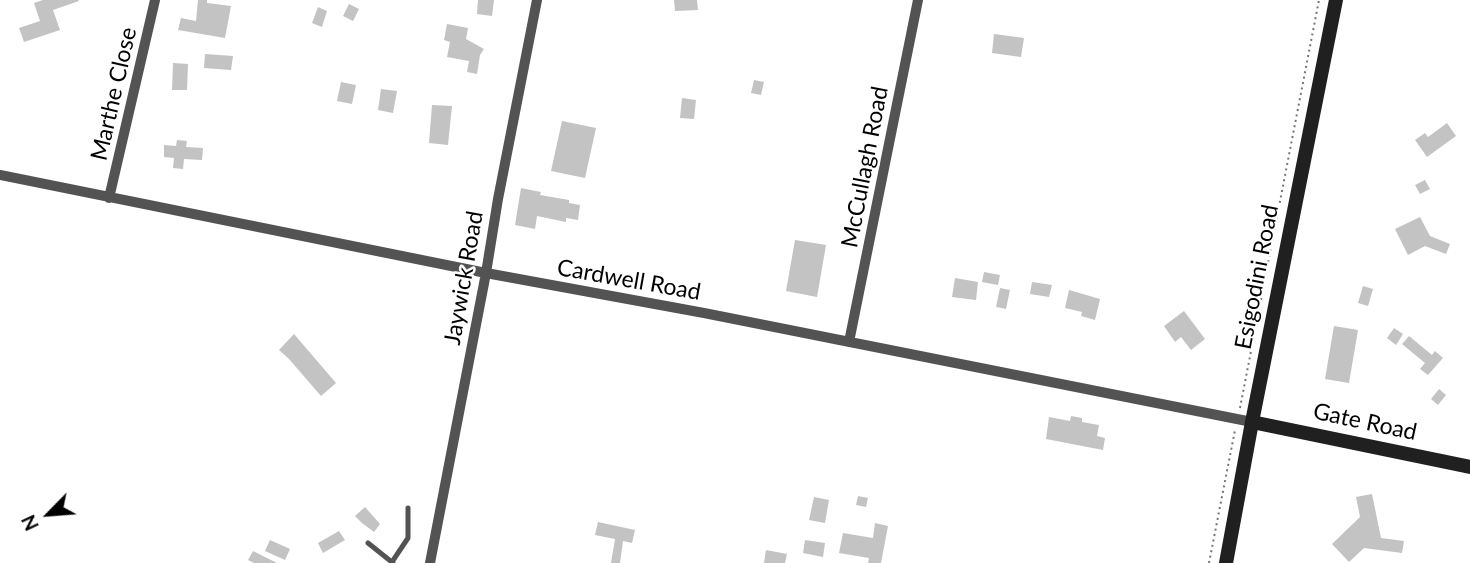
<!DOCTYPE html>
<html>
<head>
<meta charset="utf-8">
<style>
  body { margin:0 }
  #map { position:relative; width:1470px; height:563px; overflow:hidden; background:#fff; font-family:Lato,sans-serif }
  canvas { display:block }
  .north { position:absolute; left:14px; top:479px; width:70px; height:70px; -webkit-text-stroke:5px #fff; paint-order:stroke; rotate:245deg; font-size:19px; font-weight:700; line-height:28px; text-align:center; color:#000 }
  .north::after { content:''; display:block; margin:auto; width:24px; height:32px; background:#000; clip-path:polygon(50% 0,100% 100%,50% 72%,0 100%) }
</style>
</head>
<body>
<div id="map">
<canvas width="1470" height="563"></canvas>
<div class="north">N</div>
</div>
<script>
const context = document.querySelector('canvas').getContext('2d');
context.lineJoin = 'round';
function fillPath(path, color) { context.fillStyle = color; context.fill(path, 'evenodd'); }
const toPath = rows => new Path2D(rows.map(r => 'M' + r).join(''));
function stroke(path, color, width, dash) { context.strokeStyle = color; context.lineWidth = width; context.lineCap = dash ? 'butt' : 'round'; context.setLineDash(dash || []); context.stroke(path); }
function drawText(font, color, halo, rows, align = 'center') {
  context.font = font + ' Lato,sans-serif'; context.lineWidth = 5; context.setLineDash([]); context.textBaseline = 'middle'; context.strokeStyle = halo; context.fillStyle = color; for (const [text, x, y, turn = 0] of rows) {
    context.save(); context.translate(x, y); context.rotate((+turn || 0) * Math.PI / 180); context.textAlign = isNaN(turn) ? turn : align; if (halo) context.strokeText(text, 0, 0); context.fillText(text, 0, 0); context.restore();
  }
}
fillPath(toPath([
  [43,0,78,0,79,1,53,10,60,30,24,42,19,28,40,21,34,3],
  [198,0,207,0,207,3,231,6,225,38,178,30,181,18,196,21],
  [478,0,494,0,492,16,477,14],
  [674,0,697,0,698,10,675,11],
  [349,4,359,9,353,21,343,16],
  [318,7,327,11,322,27,312,23],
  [447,24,468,28,466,39,484,49,480,55,477,74,467,72,469,61,447,57,450,42,444,40],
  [994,34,1024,38,1021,57,992,53],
  [205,54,233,56,231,70,204,68],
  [173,63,188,64,187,90,172,90],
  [754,80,764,82,761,95,751,93],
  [341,82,356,85,352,104,337,101],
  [381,89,397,91,393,113,378,110],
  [682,98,696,100,694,119,680,118],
  [432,105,452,106,448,145,429,143],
  [562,121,596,128,585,178,551,171],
  [1447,123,1456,136,1427,157,1415,140,1425,133,1428,137],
  [177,140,187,141,186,147,203,148,202,160,184,159,183,169,173,168,174,158,164,157,164,145,176,146],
  [1425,180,1430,189,1420,194,1415,185],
  [521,188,541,192,540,195,569,200,569,203,580,205,578,220,566,218,566,222,537,216,535,229,515,225],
  [1420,217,1430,236,1450,244,1446,254,1425,246,1408,255,1395,229],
  [795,240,826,245,817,297,786,291],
  [984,272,1000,275,998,285,982,282],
  [955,278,978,282,976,300,952,297],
  [1032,282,1052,285,1049,297,1030,294],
  [1363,286,1373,289,1368,306,1358,303],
  [1000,288,1010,290,1006,309,996,307],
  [1069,290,1100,299,1095,320,1081,316,1082,312,1065,308],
  [1184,311,1205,339,1191,350,1181,337,1175,342,1164,326],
  [1334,326,1358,330,1349,383,1325,379],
  [1394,328,1403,334,1396,345,1387,338],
  [294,334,336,383,321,396,289,359,279,350],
  [1409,336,1432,355,1435,351,1443,358,1428,375,1420,369,1425,363,1402,344],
  [1439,389,1446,395,1438,405,1431,399],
  [1071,416,1082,418,1082,422,1099,425,1097,436,1105,438,1103,450,1046,439,1049,417,1070,421],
  [1372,494,1381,538,1404,541,1402,553,1364,548,1349,562,1332,544,1360,517,1356,497],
  [858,496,868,498,866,507,856,505],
  [814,497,829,500,825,523,809,520],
  [365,507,380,524,374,532,362,523,355,516],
  [598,522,635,530,632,543,623,541,620,563,611,563,615,539,595,535],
  [875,523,888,526,881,563,868,563,869,558,839,553,843,533,873,538],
  [339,531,345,540,323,553,318,543],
  [270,540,290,549,285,560,265,551],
  [805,540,825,543,823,557,803,553],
  [766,550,787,554,785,563,764,563],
  [253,551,277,563,254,563,248,560]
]), '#c3c3c3');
stroke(toPath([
  [1240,408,1319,0],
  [1209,563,1235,430]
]), '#757575', 2, [2, 3.5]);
stroke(toPath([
  [368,543,393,563],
  [392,562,408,538,408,508]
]), '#535353', 5);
stroke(toPath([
  [0,175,486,273,704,313,1252,422],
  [109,198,155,0],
  [849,342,918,0],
  [430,563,486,273,498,199,537,0]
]), '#535353', 10);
stroke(toPath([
  [1252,422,1470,467],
  [1226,563,1252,422,1336,0]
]), '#202020', 14);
drawText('23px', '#000', '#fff', [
  ["Marthe Close",114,94,-77],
  ["McCullagh Road",865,167,-79],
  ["Esigodini Road",1257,277,-79],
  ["Jaywick Road",464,278,-80],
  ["Cardwell Road",629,280,10],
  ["Gate Road",1365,422,12]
]);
</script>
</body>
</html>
